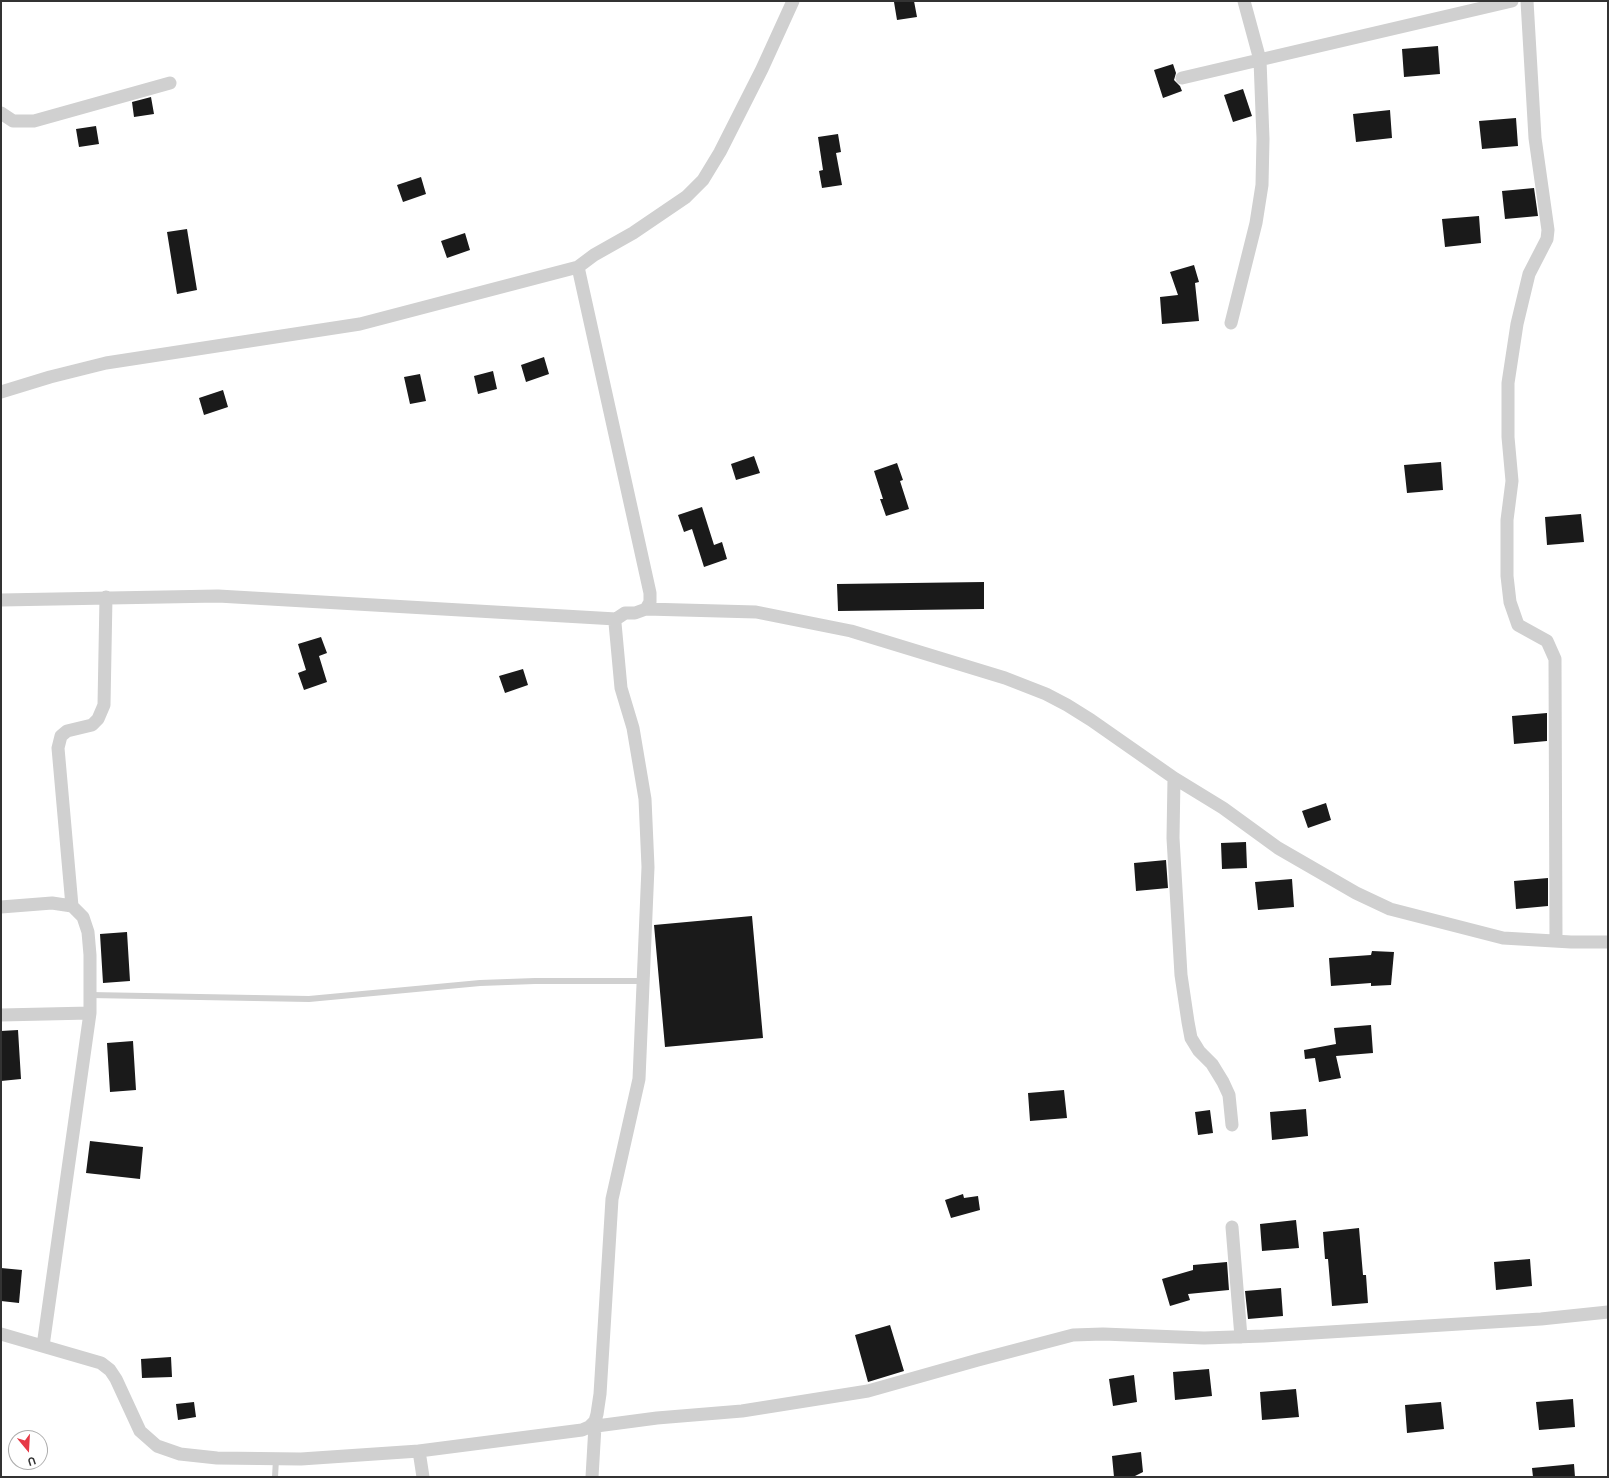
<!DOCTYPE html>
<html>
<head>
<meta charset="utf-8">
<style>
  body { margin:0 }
  #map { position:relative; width:1609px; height:1478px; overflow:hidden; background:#fff; font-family:Figtree,sans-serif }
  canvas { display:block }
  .frame { position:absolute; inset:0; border:2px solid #333; pointer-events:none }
  .north { position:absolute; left:8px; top:1430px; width:40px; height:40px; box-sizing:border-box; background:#fff; border:1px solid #adadad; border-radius:50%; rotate:162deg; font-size:11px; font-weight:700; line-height:16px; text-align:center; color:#333 }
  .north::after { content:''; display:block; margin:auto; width:14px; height:18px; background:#e63946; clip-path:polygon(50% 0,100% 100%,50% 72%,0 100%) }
</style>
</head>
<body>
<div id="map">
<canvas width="1609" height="1478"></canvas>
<div class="frame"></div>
<div class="north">U</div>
</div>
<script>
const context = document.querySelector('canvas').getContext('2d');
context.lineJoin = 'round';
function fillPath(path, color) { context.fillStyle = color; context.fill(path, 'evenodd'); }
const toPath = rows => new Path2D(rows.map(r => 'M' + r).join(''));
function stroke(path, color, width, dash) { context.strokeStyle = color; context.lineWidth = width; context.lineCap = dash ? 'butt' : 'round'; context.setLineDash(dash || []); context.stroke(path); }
fillPath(toPath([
  [901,1,914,1,917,17,897,20,894,2],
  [1438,46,1440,74,1404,77,1402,49],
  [1173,64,1176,73,1174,80,1180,86,1182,91,1163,98,1154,70],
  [1243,89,1252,116,1233,122,1224,95],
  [151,97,154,114,134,117,132,102],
  [1390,110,1392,138,1356,142,1353,114],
  [1516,118,1518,146,1482,149,1479,121],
  [96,126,99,144,79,147,76,129],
  [838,134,841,152,836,153,842,185,822,188,819,171,823,170,818,137],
  [421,177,426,194,403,202,397,185],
  [1534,188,1538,216,1505,219,1502,191],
  [1479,216,1481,243,1445,247,1442,219],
  [187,229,197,290,177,294,167,232],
  [465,233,470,250,447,258,441,241],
  [1194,265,1199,282,1195,283,1199,321,1162,324,1160,297,1178,295,1170,272],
  [544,357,549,374,526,382,521,365],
  [493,371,497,389,478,394,474,376],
  [420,374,426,401,410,404,404,377],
  [223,390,228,407,204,415,199,398],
  [754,456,760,473,736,480,731,464],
  [1441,462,1443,490,1407,493,1404,465],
  [897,463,903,480,900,481,909,509,886,516,880,499,883,499,874,471],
  [702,507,714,545,722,542,727,559,704,567,692,529,684,532,678,515],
  [1581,514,1584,542,1547,545,1545,517],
  [984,582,984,609,838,611,837,584],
  [321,637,327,653,319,656,327,682,304,690,298,673,306,670,298,644],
  [523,669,528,685,505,693,499,676],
  [1547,713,1547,741,1514,744,1512,716],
  [1326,803,1331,820,1308,828,1302,811],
  [1246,842,1247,868,1222,869,1221,843],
  [1166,860,1168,888,1136,891,1134,863],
  [1548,878,1548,906,1516,909,1514,881],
  [1292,879,1294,907,1258,910,1255,882],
  [752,916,763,1038,665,1047,654,925],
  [127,932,130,981,103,983,100,934],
  [1372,951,1394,952,1391,985,1371,986,1371,983,1331,986,1329,958,1371,955],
  [1371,1025,1373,1053,1336,1056,1341,1078,1319,1082,1315,1058,1305,1059,1304,1050,1336,1044,1334,1028],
  [18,1030,21,1079,1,1081,1,1031],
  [133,1041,136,1090,110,1092,107,1043],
  [1064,1090,1067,1118,1030,1121,1028,1093],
  [1306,1109,1308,1136,1272,1140,1270,1112],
  [1210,1110,1213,1133,1198,1135,1195,1112],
  [90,1141,143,1147,140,1179,86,1173],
  [963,1194,964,1198,978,1196,980,1210,951,1218,945,1200],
  [1296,1220,1299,1248,1262,1251,1260,1224],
  [1359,1228,1363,1275,1366,1275,1368,1303,1332,1306,1328,1259,1325,1259,1323,1232],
  [1530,1259,1532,1286,1496,1290,1494,1262],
  [1227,1262,1229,1290,1188,1294,1190,1300,1170,1306,1162,1279,1193,1270,1193,1265],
  [1,1268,22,1270,19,1303,1,1301],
  [1281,1288,1283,1316,1248,1319,1245,1291],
  [890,1325,904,1371,868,1382,855,1335],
  [171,1357,172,1377,142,1378,141,1359],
  [1209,1369,1212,1396,1175,1400,1173,1372],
  [1134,1375,1137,1402,1113,1406,1109,1379],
  [1296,1389,1299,1417,1262,1420,1260,1392],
  [1573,1399,1575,1427,1539,1430,1536,1402],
  [194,1402,196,1417,178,1420,176,1404],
  [1441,1402,1444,1429,1407,1433,1405,1405],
  [1141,1452,1143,1472,1133,1477,1114,1477,1112,1456],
  [1574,1464,1575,1477,1533,1477,1532,1468]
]), '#1a1a1a');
stroke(toPath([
  [90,995,309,999,480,983,535,981,643,981],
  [275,1477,276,1459]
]), '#d0d0d0', 6);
stroke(toPath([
  [1527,1,1535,138,1548,230,1547,239,1529,274,1517,324,1508,383,1508,437,1512,481,1507,520,1507,576,1510,602,1518,625,1547,641,1555,659,1556,941],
  [1182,78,1512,1],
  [1,113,13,121,34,121,170,83],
  [1231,323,1256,223,1262,185,1263,139,1260,60,1244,1],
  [1,392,50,377,106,363,360,324,578,267],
  [1,600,218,596,616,619],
  [646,609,756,612,851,631,1005,678,1046,694,1067,705,1091,720,1174,778,1173,838,1181,975,1188,1022,1191,1038,1199,1051,1212,1064,1223,1082,1229,1095,1232,1125],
  [1174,778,1223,808,1278,848,1356,893,1390,909,1503,938,1571,942,1608,942],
  [72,906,58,748,61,736,67,731,92,725,98,719,104,705,106,597],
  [1,907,52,903,72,906,83,917,88,932,90,955,90,1013,43,1346],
  [1,1015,90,1013],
  [1232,1227,1241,1337],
  [1,1334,101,1363,110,1370,116,1379,140,1431,157,1446,180,1454,217,1458,301,1459,419,1451,582,1430,589,1427,657,1418,742,1411,868,1391,978,1360,1073,1335,1103,1334,1204,1338,1264,1336,1541,1319,1608,1312],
  [589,1427,595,1421,597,1414,600,1394,612,1199,639,1079,648,867,645,799,633,728,621,688,615,623,616,619,625,613,635,613,646,609,650,602,650,593,578,267,594,255,633,233,686,197,703,180,720,152,762,69,793,1],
  [419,1451,423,1477],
  [592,1477,595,1426]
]), '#d0d0d0', 13);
</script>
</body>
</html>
